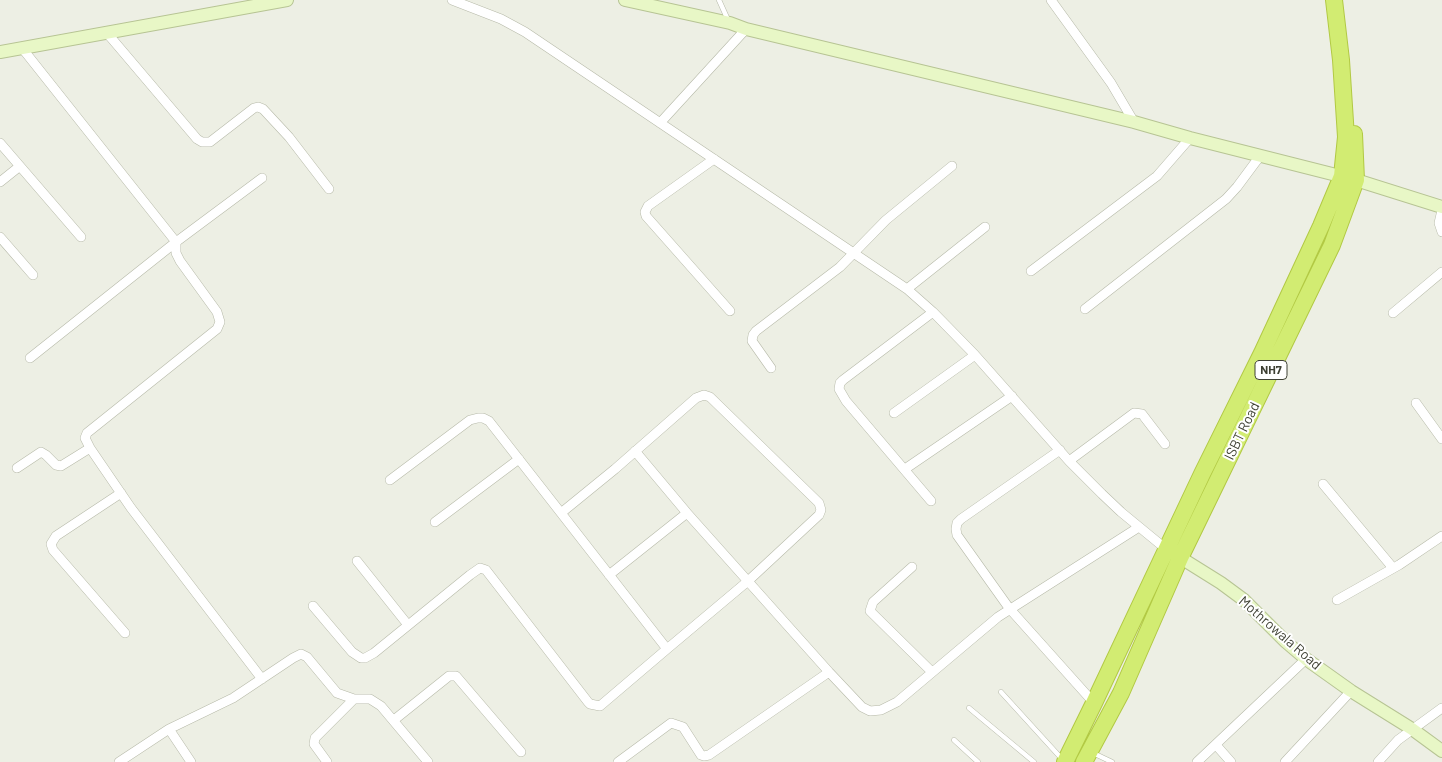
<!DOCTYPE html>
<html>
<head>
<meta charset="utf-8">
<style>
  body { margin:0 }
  canvas { display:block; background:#edefe4 }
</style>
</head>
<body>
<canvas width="1442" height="762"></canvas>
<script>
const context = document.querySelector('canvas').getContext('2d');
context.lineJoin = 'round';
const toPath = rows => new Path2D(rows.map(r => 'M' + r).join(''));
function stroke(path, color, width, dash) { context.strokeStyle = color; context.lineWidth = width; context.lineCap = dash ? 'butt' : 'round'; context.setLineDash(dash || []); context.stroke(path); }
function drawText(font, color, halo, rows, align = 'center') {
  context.font = font + ' Barlow,sans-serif'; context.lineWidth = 4; context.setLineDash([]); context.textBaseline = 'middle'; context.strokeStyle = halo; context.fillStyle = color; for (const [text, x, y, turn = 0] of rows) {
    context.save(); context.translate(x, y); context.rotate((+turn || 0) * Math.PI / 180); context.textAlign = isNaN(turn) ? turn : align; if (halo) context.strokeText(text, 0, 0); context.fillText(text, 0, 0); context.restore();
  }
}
const lane = toPath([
  [719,0,728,20],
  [1001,692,1062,759],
  [969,708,1034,762],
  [954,740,978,762],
  [1093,753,1112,762]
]);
const street = toPath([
  [452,0,501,19,525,32,907,289,933,312,975,355,1069,461,1102,494,1121,512,1166,549],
  [1051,0,1111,83,1134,122],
  [107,33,197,139,202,142,210,142,254,108,258,107,263,109,289,137,329,189],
  [22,48,176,242,176,253,180,261,217,312,220,322,217,329,87,433,85,438,90,448,131,508,262,679],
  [660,123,746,29],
  [0,143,81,237],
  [714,159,648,206,645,212,646,216,730,311],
  [0,182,20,166],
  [1442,210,1439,223,1442,232],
  [0,237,33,275],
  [1031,271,1157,176,1190,138],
  [907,289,985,227],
  [1085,309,1226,199,1237,187,1260,156],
  [1393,313,1442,272],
  [30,358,176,242,262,178],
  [771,368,752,341,753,335,756,331,840,267,886,220,952,166],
  [1416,403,1442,439],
  [894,413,975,355],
  [1060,450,961,519,957,523,956,529,957,535,1009,608,1094,703],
  [1069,461,1134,413,1142,414,1165,444],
  [17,468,41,452,46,455,56,465,61,466,90,448],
  [905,469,1012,396],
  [390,480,470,420,478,418,483,418,489,421,561,513],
  [1323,484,1393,568],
  [121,493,56,536,51,544,53,550,125,633],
  [931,501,846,401,839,389,840,383,843,380,933,312],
  [687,513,829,672,862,707,870,711,881,710,897,702,998,617,1139,527],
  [435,522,519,459],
  [357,561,408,625],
  [912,567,873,602,870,611,932,672],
  [609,575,687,513,635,451],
  [1337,600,1399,565,1442,536],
  [313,606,352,652,361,658,365,658,374,653,470,575,480,568,486,570,588,702,590,704,600,706,667,649,561,513,615,469,696,398,704,395,710,397,819,503,821,510,819,515,748,581,667,649],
  [394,720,449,676,456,676,521,752],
  [169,729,191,762],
  [1216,745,1231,762],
  [119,762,169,729,233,698,293,658,301,654,307,657,337,693,354,699,370,699,381,706,428,762],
  [327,762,314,744,315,738,354,699],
  [618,762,671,723,683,727,701,755,704,756,709,755,829,672],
  [1197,762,1306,659],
  [1285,762,1351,691],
  [1378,762,1398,740,1442,708]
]);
const secondary = toPath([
  [625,0,730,23,746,29,1134,122,1190,138,1356,180,1442,207],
  [0,52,287,0],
  [1173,553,1221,583,1244,600,1286,642,1306,659,1351,691,1412,729,1442,751]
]);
const highway = toPath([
  [1065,762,1094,703,1202,474,1262,353,1321,226,1342,176,1346,137,1341,60,1334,0],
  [1084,762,1121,693,1180,558,1332,245,1356,180,1354,134]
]);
stroke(lane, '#b6b9a8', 5.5);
stroke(street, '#b6b9a8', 10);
stroke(secondary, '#b7c494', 14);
stroke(highway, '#b2c944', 18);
stroke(lane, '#fff', 4.5);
stroke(street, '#fff', 9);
stroke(secondary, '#e8f7c6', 12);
stroke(highway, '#d2ec72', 16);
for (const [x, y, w] of [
  [1271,370,32]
]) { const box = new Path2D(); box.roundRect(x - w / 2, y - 9.5, w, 19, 4); context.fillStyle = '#fff'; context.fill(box); stroke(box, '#3f4134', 1); }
drawText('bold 12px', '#3f4134', null, [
  ["NH7",1271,370]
]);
drawText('14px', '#3f4134', '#fff', [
  ["ISBT Road",1242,431,-64],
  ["Mothrowala Road",1280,633,41]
]);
</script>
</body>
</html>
